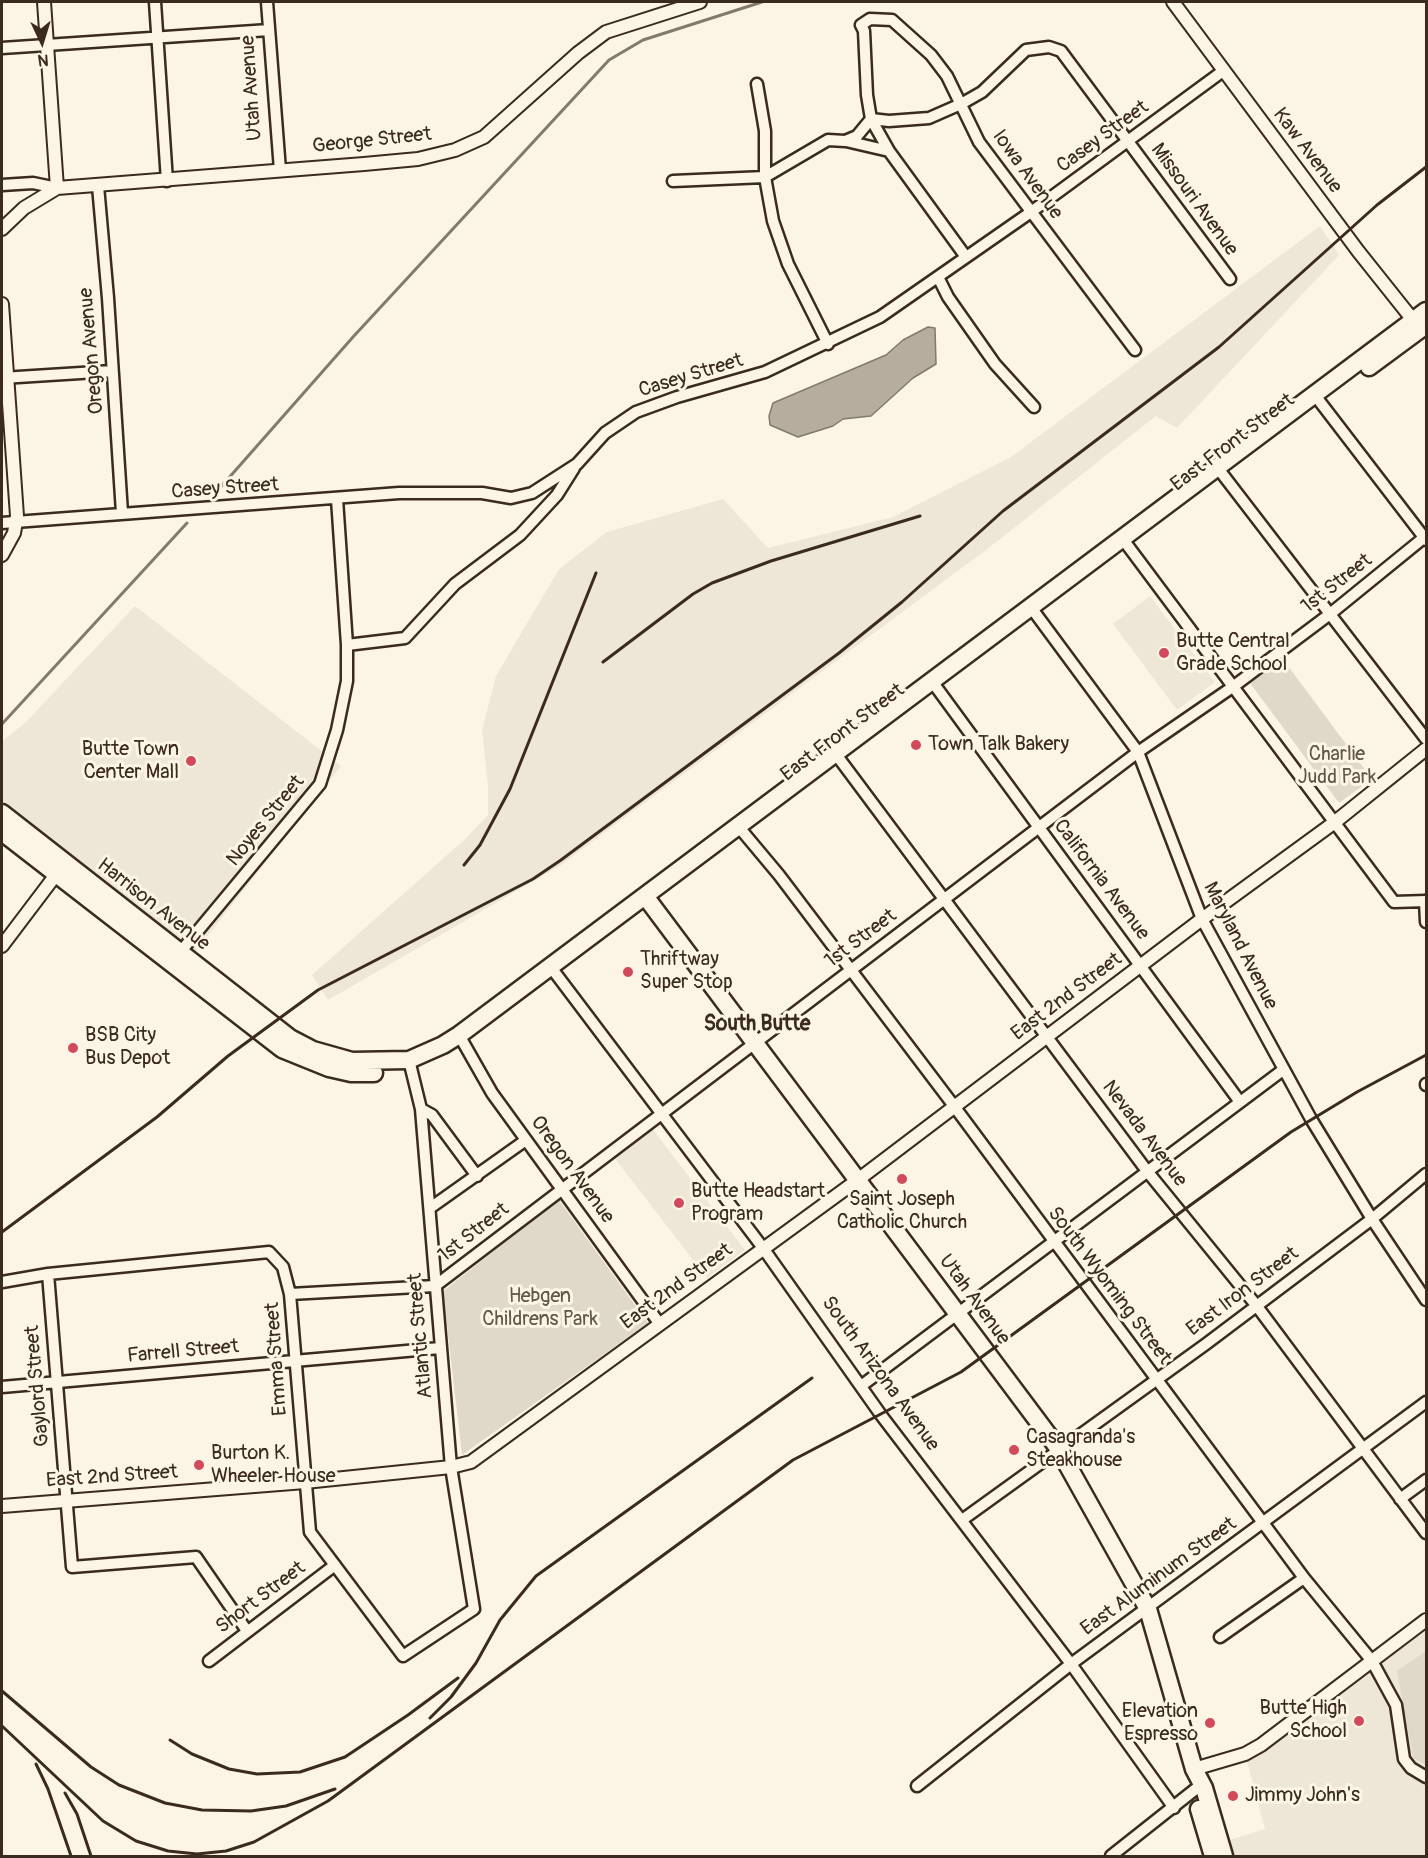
<!DOCTYPE html>
<html>
<head>
<meta charset="utf-8">
<style>
  body { margin:0 }
  #map { position:relative; width:1428px; height:1858px; overflow:hidden; background:#fcf5e5; font-family:Pangolin,sans-serif }
  canvas { display:block }
  .frame { position:absolute; inset:0; border:3px solid #3b2a1e; pointer-events:none }
  .north { position:absolute; left:12px; top:12px; width:60px; height:60px; -webkit-text-stroke:4px #fcf5e5; paint-order:stroke; rotate:176deg; font-size:16px; font-weight:700; line-height:24px; text-align:center; color:#3b2a1e }
  .north::after { content:''; display:block; margin:auto; width:21px; height:27px; background:#3b2a1e; clip-path:polygon(50% 0,100% 100%,50% 72%,0 100%) }
</style>
</head>
<body>
<div id="map">
<canvas width="1428" height="1858"></canvas>
<div class="frame"></div>
<div class="north">N</div>
</div>
<script>
const context = document.querySelector('canvas').getContext('2d');
context.lineJoin = 'round';
function fillPath(path, color) { context.fillStyle = color; context.fill(path, 'evenodd'); }
const toPath = rows => new Path2D(rows.map(r => 'M' + r).join(''));
function stroke(path, color, width, dash) { context.strokeStyle = color; context.lineWidth = width; context.lineCap = dash ? 'butt' : 'round'; context.setLineDash(dash || []); context.stroke(path); }
function drawText(font, color, halo, rows, align = 'center') {
  context.font = font + ' Pangolin,sans-serif'; context.lineWidth = 6; context.setLineDash([]); context.textBaseline = 'middle'; context.strokeStyle = halo; context.fillStyle = color; for (const [text, x, y, turn = 0] of rows) {
    context.save(); context.translate(x, y); context.rotate((+turn || 0) * Math.PI / 180); context.textAlign = isNaN(turn) ? turn : align; if (halo) context.strokeText(text, 0, 0); context.fillText(text, 0, 0); context.restore();
  }
}
fillPath(toPath([
  [1320,226,1339,255,1177,428,1156,416,986,550,558,867,328,1000,312,975,463,841,488,815,488,786,482,730,496,676,559,569,607,532,723,499,768,548,893,517,1011,457],
  [1150,596,1215,682,1177,710,1113,624],
  [135,606,341,766,195,952,2,801,2,741,25,723],
  [651,1127,745,1250,707,1278,613,1156],
  [1426,1620,1426,1856,1235,1856,1229,1840,1265,1829,1245,1754]
]), '#eee6d6');
fillPath(toPath([
  [1282,658,1372,779,1339,803,1250,683],
  [559,1200,648,1323,462,1455,443,1291],
  [1426,1651,1426,1765,1413,1758,1397,1671]
]), '#e0d8c8');
const water = toPath([
  [928,327,935,328,936,364,913,378,871,416,843,419,833,426,798,437,770,425,769,416,773,403,886,355,903,340,928,327]
]);
fillPath(water, '#b7ad9e');
stroke(water, '#85796b', 1.5);
stroke(toPath([
  [212,497,353,337,609,60,643,40,762,2],
  [2,724,187,523]
]), '#85796b', 3);
const minor = toPath([
  [155,2,167,181],
  [267,2,280,170],
  [2,48,269,30],
  [757,84,765,131,765,177,773,221,788,264,828,344],
  [846,141,889,151],
  [673,181,765,177,828,140,845,141,857,136,871,119,889,121,929,118,961,104,982,92,1026,50,1049,47,1061,51,1230,279],
  [2,185,33,183,57,188],
  [98,186,108,298,122,513],
  [966,257,889,151,871,119,867,95,864,31,861,25,870,19,892,20,931,55,947,76,979,142,1135,350],
  [938,277,948,297,995,364,1034,407],
  [2,378,112,371],
  [1314,394,1426,540],
  [1217,467,1426,739],
  [2,523,399,493,482,493,511,498,532,493,577,464,605,433,636,412,677,397,765,372,880,317,1031,212,1223,71],
  [1122,538,1394,902,1426,901],
  [1030,606,1138,752,1202,919,1311,1119,1372,1219,1426,1300],
  [347,645,405,638,455,584,520,535,557,495,574,468],
  [931,680,1240,1102],
  [835,753,1147,1171,1256,1305,1426,1533],
  [738,826,779,875,954,1106,1304,1578,1372,1661,1396,1705,1404,1759,1411,1768,1426,1777],
  [1425,901,1426,922],
  [177,956,320,784,337,730,347,681,347,645,337,499],
  [550,966,763,1248,881,1415,1071,1664,1174,1808],
  [459,1035,492,1093,659,1323],
  [1426,1084,1426,1085],
  [421,1109,432,1115,477,1176],
  [430,1208,526,1140],
  [48,1274,72,1567,196,1557,247,1631],
  [2,1282,48,1274,269,1252,283,1267,290,1294,310,1532,403,1656,474,1609,451,1467,421,1109,409,1060],
  [290,1294,435,1286,1138,752,1234,686,1330,614,1426,536],
  [861,1386,1283,1070],
  [2,1387,440,1348],
  [1400,1499,1426,1480],
  [962,1520,1206,1344,1372,1219,1426,1174],
  [1220,1637,1304,1578],
  [209,1661,335,1565],
  [917,1786,1071,1664,1426,1402],
  [1111,1856,1202,1784]
]);
const tertiary = toPath([
  [44,2,57,188],
  [1173,2,1358,251,1413,320],
  [2,229,24,208,57,188,364,164,418,159,455,150,484,137,578,53,606,32,700,2],
  [2,304,17,516,14,533,2,555],
  [2,946,61,868],
  [2,1506,305,1482,451,1467,471,1462,859,1179,1202,919,1335,822,1426,749],
  [1194,1769,1245,1754,1261,1745,1426,1620]
]);
const primary = toPath([
  [1369,367,1426,325],
  [2,813,290,1038,313,1050,352,1061,409,1060,443,1045,459,1035,1426,311],
  [2,832,282,1049,329,1068,351,1073,374,1073],
  [645,896,1058,1448,1148,1609,1194,1769,1204,1788,1224,1856],
  [1199,1809,1213,1856]
]);
stroke(minor, '#3b2a1e', 15);
stroke(tertiary, '#3b2a1e', 16);
stroke(primary, '#3b2a1e', 21);
stroke(minor, '#fcf5e5', 10);
stroke(tertiary, '#fcf5e5', 12);
stroke(primary, '#fcf5e5', 16);
stroke(toPath([
  [603,662,693,594,712,583,771,561,920,516],
  [464,865,480,845,510,789,596,573],
  [2,1232,157,1117,228,1056,318,990,533,879,561,860,839,653,902,602,1003,511,1219,347,1377,205,1426,167],
  [2,1691,91,1767,119,1785,165,1803,202,1810,251,1811,286,1806,335,1789],
  [430,1718,451,1697,476,1663,500,1620,536,1576,812,1378],
  [2,1726,103,1821,136,1841,168,1851,197,1854,226,1851,254,1842,328,1801,793,1460,961,1372,1291,1132,1357,1092,1426,1055],
  [170,1740,192,1754,229,1769,257,1774,300,1772,345,1757,408,1715,458,1678],
  [36,1764,48,1789,71,1856],
  [65,1793,77,1814,91,1856]
]), '#3b2a1e', 3);
for (const [x, y, r, color] of [
  [1164,653,6,"#d1495b"],
  [916,745,6,"#d1495b"],
  [191,761,6,"#d1495b"],
  [628,972,6,"#d1495b"],
  [73,1048,6,"#d1495b"],
  [902,1179,6,"#d1495b"],
  [679,1203,6,"#d1495b"],
  [1014,1450,6,"#d1495b"],
  [199,1465,6,"#d1495b"],
  [1359,1721,6,"#d1495b"],
  [1210,1723,6,"#d1495b"],
  [1233,1796,6,"#d1495b"]
]) { const dot = new Path2D(); dot.arc(x, y, r, 0, 2 * Math.PI); context.fillStyle = color; context.fill(dot); stroke(dot, '#fcf5e5', 2); }
drawText('20px', '#3b2a1e', '#fcf5e5', [
  ["Utah Avenue",252,88,-94],
  ["Casey Street",1103,137,-36],
  ["George Street",372,141,-6],
  ["Kaw Avenue",1307,151,53],
  ["Iowa Avenue",1027,175,54],
  ["Missouri Avenue",1194,200,54],
  ["Oregon Avenue",92,351,-95],
  ["Casey Street",691,376,-17],
  ["East Front Street",1233,443,-37],
  ["Casey Street",225,489,-4],
  ["1st Street",1337,584,-38],
  ["East Front Street",843,733,-37],
  ["Noyes Street",266,821,-51],
  ["California Avenue",1101,880,53],
  ["Harrison Avenue",153,905,38],
  ["1st Street",861,939,-37],
  ["Maryland Avenue",1240,946,63],
  ["East 2nd Street",1067,997,-37],
  ["Nevada Avenue",1144,1134,53],
  ["Oregon Avenue",572,1170,54],
  ["1st Street",474,1233,-38],
  ["South Wyoming Street",1109,1286,53],
  ["East 2nd Street",677,1287,-36],
  ["East Iron Street",1243,1292,-37],
  ["Utah Avenue",974,1300,54],
  ["Atlantic Street",421,1336,-95],
  ["Farrell Street",183,1352,-5],
  ["Emma Street",277,1359,-94],
  ["South Arizona Avenue",880,1374,54],
  ["Gaylord Street",38,1386,-95],
  ["East 2nd Street",112,1477,-4],
  ["East Aluminum Street",1159,1577,-36],
  ["Short Street",261,1598,-37]
]);
drawText('20px', '#3b2a1e', '#fcf5e5', [
  ["Butte Central",1176,642],
  ["Grade School",1176,665],
  ["Town Talk Bakery",928,745],
  ["Butte Town",179,750,"right"],
  ["Center Mall",179,773,"right"],
  ["Thriftway",640,960],
  ["Super Stop",640,983],
  ["BSB City",85,1036],
  ["Bus Depot",85,1059],
  ["Butte Headstart",691,1192],
  ["Program",691,1215],
  ["Saint Joseph",902,1200,"center"],
  ["Catholic Church",902,1223,"center"],
  ["Casagranda's",1026,1438],
  ["Steakhouse",1026,1461],
  ["Burton K.",211,1454],
  ["Wheeler House",211,1477],
  ["Butte High",1347,1709,"right"],
  ["School",1347,1732,"right"],
  ["Elevation",1198,1712,"right"],
  ["Espresso",1198,1735,"right"],
  ["Jimmy John's",1245,1796]
], 'left');
drawText('20px', '#645648', '#fcf5e5', [
  ["Charlie",1337,755],
  ["Judd Park",1337,778],
  ["Hebgen",540,1297],
  ["Childrens Park",540,1320]
]);
drawText('bold 21px', '#3b2a1e', '#fcf5e5', [
  ["South Butte",757,1025]
]);
</script>
</body>
</html>
